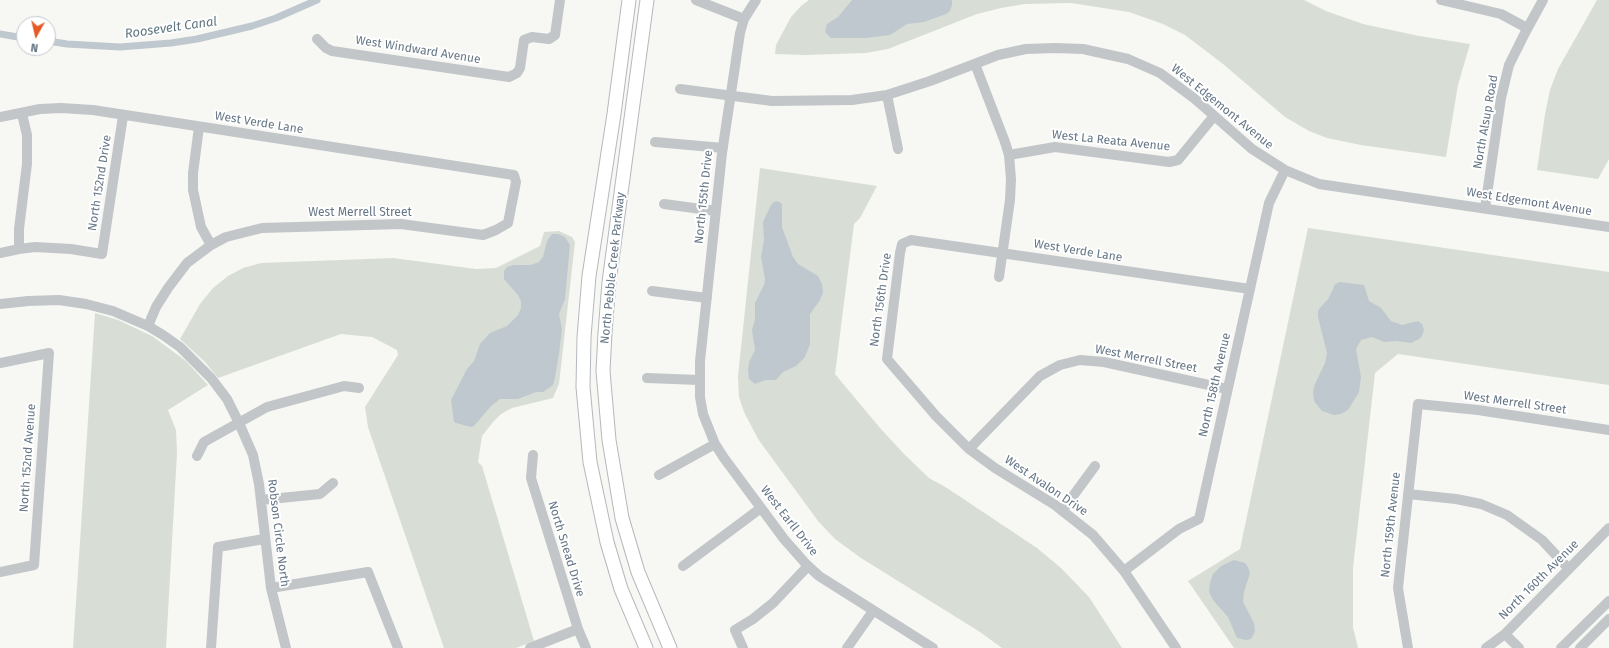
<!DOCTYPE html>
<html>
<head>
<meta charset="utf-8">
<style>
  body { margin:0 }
  #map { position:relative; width:1609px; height:648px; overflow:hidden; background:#f7f7f4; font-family:"Fira Sans",sans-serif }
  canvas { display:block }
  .north { position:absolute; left:16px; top:16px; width:40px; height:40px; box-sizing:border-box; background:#fff; border:1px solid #c1c8ce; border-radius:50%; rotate:188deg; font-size:11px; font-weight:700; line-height:16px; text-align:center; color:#657685 }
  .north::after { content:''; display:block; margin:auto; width:14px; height:18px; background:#e75924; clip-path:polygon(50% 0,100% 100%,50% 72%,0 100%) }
</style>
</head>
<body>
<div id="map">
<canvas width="1609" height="648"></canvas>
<div class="north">N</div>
</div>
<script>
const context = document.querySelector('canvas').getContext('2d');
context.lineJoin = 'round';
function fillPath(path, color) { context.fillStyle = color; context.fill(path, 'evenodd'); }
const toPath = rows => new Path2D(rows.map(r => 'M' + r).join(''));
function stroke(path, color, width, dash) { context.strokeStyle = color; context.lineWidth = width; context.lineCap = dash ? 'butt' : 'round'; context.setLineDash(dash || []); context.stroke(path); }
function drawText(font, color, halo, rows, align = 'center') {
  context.font = font + ' "Fira Sans",sans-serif'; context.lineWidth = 4; context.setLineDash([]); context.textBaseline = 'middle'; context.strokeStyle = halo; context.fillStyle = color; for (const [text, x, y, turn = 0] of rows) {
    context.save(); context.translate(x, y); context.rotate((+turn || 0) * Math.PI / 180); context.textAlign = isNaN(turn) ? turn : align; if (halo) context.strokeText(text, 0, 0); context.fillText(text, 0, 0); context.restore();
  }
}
fillPath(toPath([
  [809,0,1304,0,1326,11,1363,24,1419,36,1470,44,1458,85,1446,157,1361,145,1327,138,1309,131,1285,117,1223,64,1185,35,1163,24,1129,12,1071,3,1025,4,1001,8,977,14,888,49,866,53,806,55,775,54,776,45,791,17,801,6],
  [1597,0,1609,0,1609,159,1598,179,1537,170,1545,114,1550,90,1558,69],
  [760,168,877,186,860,218,854,224,835,374,880,428,905,455,929,478,947,488,1037,548,1061,568,1089,597,1122,648,1002,648,980,632,861,558,835,539,818,521,758,439,744,412,739,397,738,376],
  [1308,228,1609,272,1609,385,1398,354,1375,373,1353,568,1353,627,1358,648,1234,648,1188,581,1240,549],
  [559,231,572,237,575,242,559,384,553,398,512,408,501,414,493,422,482,436,478,462,482,466,534,641,516,648,444,648,368,427,365,407,398,355,397,350,372,337,341,334,218,378,205,362,180,339,200,304,213,288,228,276,243,268,261,263,393,258,476,269,496,268,540,246,544,232],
  [95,313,118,320,152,336,186,361,208,385,168,410,176,430,177,453,166,648,73,648]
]), '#d8ded5');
fillPath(toPath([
  [852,0,952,0,952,5,950,11,946,14,924,22,907,24,890,35,866,38,831,38,825,32,827,24,838,17],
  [778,201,782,204,782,227,793,257,798,264,818,276,822,284,823,293,820,300,810,314,810,344,805,357,796,366,783,372,776,380,766,380,755,384,749,379,748,371,749,362,755,350,752,330,755,319,755,303,764,285,765,279,761,257,764,240,763,222,771,205,774,202],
  [552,234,558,234,565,237,570,245,565,299,559,314,562,329,559,354,555,377,553,385,543,392,536,392,518,399,500,399,491,406,474,426,471,427,456,423,454,422,451,400,467,369,474,361,480,344,490,333,507,326,518,315,521,308,521,301,518,295,504,279,504,271,507,267,513,265,531,265,539,262,543,257,547,241],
  [1340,282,1364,285,1369,301,1381,308,1391,321,1402,325,1418,321,1422,324,1424,330,1422,336,1419,339,1411,343,1396,341,1384,342,1372,337,1361,340,1356,349,1361,377,1359,392,1348,410,1341,414,1334,415,1322,411,1314,401,1313,393,1314,386,1325,363,1327,353,1318,317,1318,312,1319,309,1328,299,1334,287,1335,284],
  [1234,560,1245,563,1248,567,1250,573,1244,592,1243,602,1254,623,1255,632,1251,639,1246,640,1237,638,1228,617,1213,600,1209,592,1210,583,1213,574,1221,566]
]), '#bfc8ce');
stroke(toPath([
  [0,34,24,38],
  [48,41,67,44,120,47,171,43,197,39,252,26,276,18,317,0]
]), '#bfc8ce', 7);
const major = toPath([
  [629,0,614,114,589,276,584,337,583,387,590,462,607,542,621,589,646,648],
  [647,0,609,282,605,333,603,371,609,440,622,518,638,572,670,648]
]);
stroke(major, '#b5b9bd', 15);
stroke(toPath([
  [696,0,744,19],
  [756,0,744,19,740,33,722,153,700,361,700,397,703,414,715,444,724,458,784,539,806,564,819,576,933,648],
  [1441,0,1501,14,1527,28],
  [317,39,326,48,332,51,509,77,517,73,520,68,524,40,532,37,549,39,555,35,560,0],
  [975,64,1005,142,1009,155,1011,179,1010,200,999,277],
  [680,89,772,101,852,100,887,95,930,81,998,55,1026,49,1055,48,1083,49,1128,59,1160,73,1195,99,1252,149,1285,170,1319,184,1609,227],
  [887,95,898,149],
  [0,117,40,109,61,108,93,110,514,175,516,182,508,223,496,230,483,235,401,224,262,228,226,237,211,245,187,263,168,288,156,307,148,326],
  [199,127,193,173,193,190,201,227,211,245],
  [655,142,723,148],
  [1009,155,1055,147,1169,162,1178,160,1214,116],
  [664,204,716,211],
  [1485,208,1501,98,1509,65,1526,31,1543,0],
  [19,249,19,229,27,164,27,135,22,114],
  [0,253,19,249,35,247,71,249,102,254,123,116],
  [652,291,707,298],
  [0,304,28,301,59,300,86,304,113,311,148,326,163,335,180,347,211,378,227,399,239,423,253,455,259,484,271,588,286,648],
  [0,363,49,353,34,565,0,572],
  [647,378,699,380],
  [969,449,1040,376,1060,365,1080,360,1104,362,1227,389],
  [533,455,531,478,578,629,586,648],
  [197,456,204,442,267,407,344,386,359,388],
  [659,475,715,444],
  [1408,494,1456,499,1481,504,1507,515,1542,540,1569,569],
  [261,500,320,494,333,483],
  [1062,511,1095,466],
  [683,566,761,508],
  [1124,571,1179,529,1199,519,1269,203,1285,170],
  [271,588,368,572,398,648],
  [1505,634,1519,648],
  [211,648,218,547,264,539],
  [530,648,578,629],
  [743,648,735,630,753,619,773,603,808,566],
  [847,648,873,611],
  [1176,648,1124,571,1093,535,1055,505,995,468,969,449,936,416,887,359,900,253,902,244,911,240,1250,289],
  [1408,648,1398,588,1418,404,1478,410,1609,430],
  [1486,648,1505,634,1609,528],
  [1561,648,1609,601],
  [1580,648,1609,619]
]), '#c2c6c9', 10);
stroke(major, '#fff', 13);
drawText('12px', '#657685', '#fff', [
  ["West Windward Avenue",418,50,9],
  ["West Edgemont Avenue",1222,107,39],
  ["North Alsup Road",1486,122,-80],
  ["West Verde Lane",259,123,9],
  ["West La Reata Avenue",1111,141,6],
  ["North 152nd Drive",100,183,-81],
  ["North 155th Drive",704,197,-84],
  ["West Edgemont Avenue",1529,202,9],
  ["West Merrell Street",360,213],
  ["West Verde Lane",1078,251,9],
  ["North Pebble Creek Parkway",613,268,-84],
  ["North 156th Drive",881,300,-82],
  ["West Merrell Street",1146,359,11],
  ["North 158th Avenue",1215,385,-77],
  ["West Merrell Street",1515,403,8],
  ["North 152nd Avenue",28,458,-86],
  ["West Avalon Drive",1046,486,34],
  ["West Earll Drive",789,521,52],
  ["North 159th Avenue",1391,525,-84],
  ["Robson Circle North",278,533,83],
  ["North Snead Drive",566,549,73],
  ["North 160th Avenue",1539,580,-45]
]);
drawText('italic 13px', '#617782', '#fff', [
  ["Roosevelt Canal",171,28,-8]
]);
</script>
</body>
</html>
